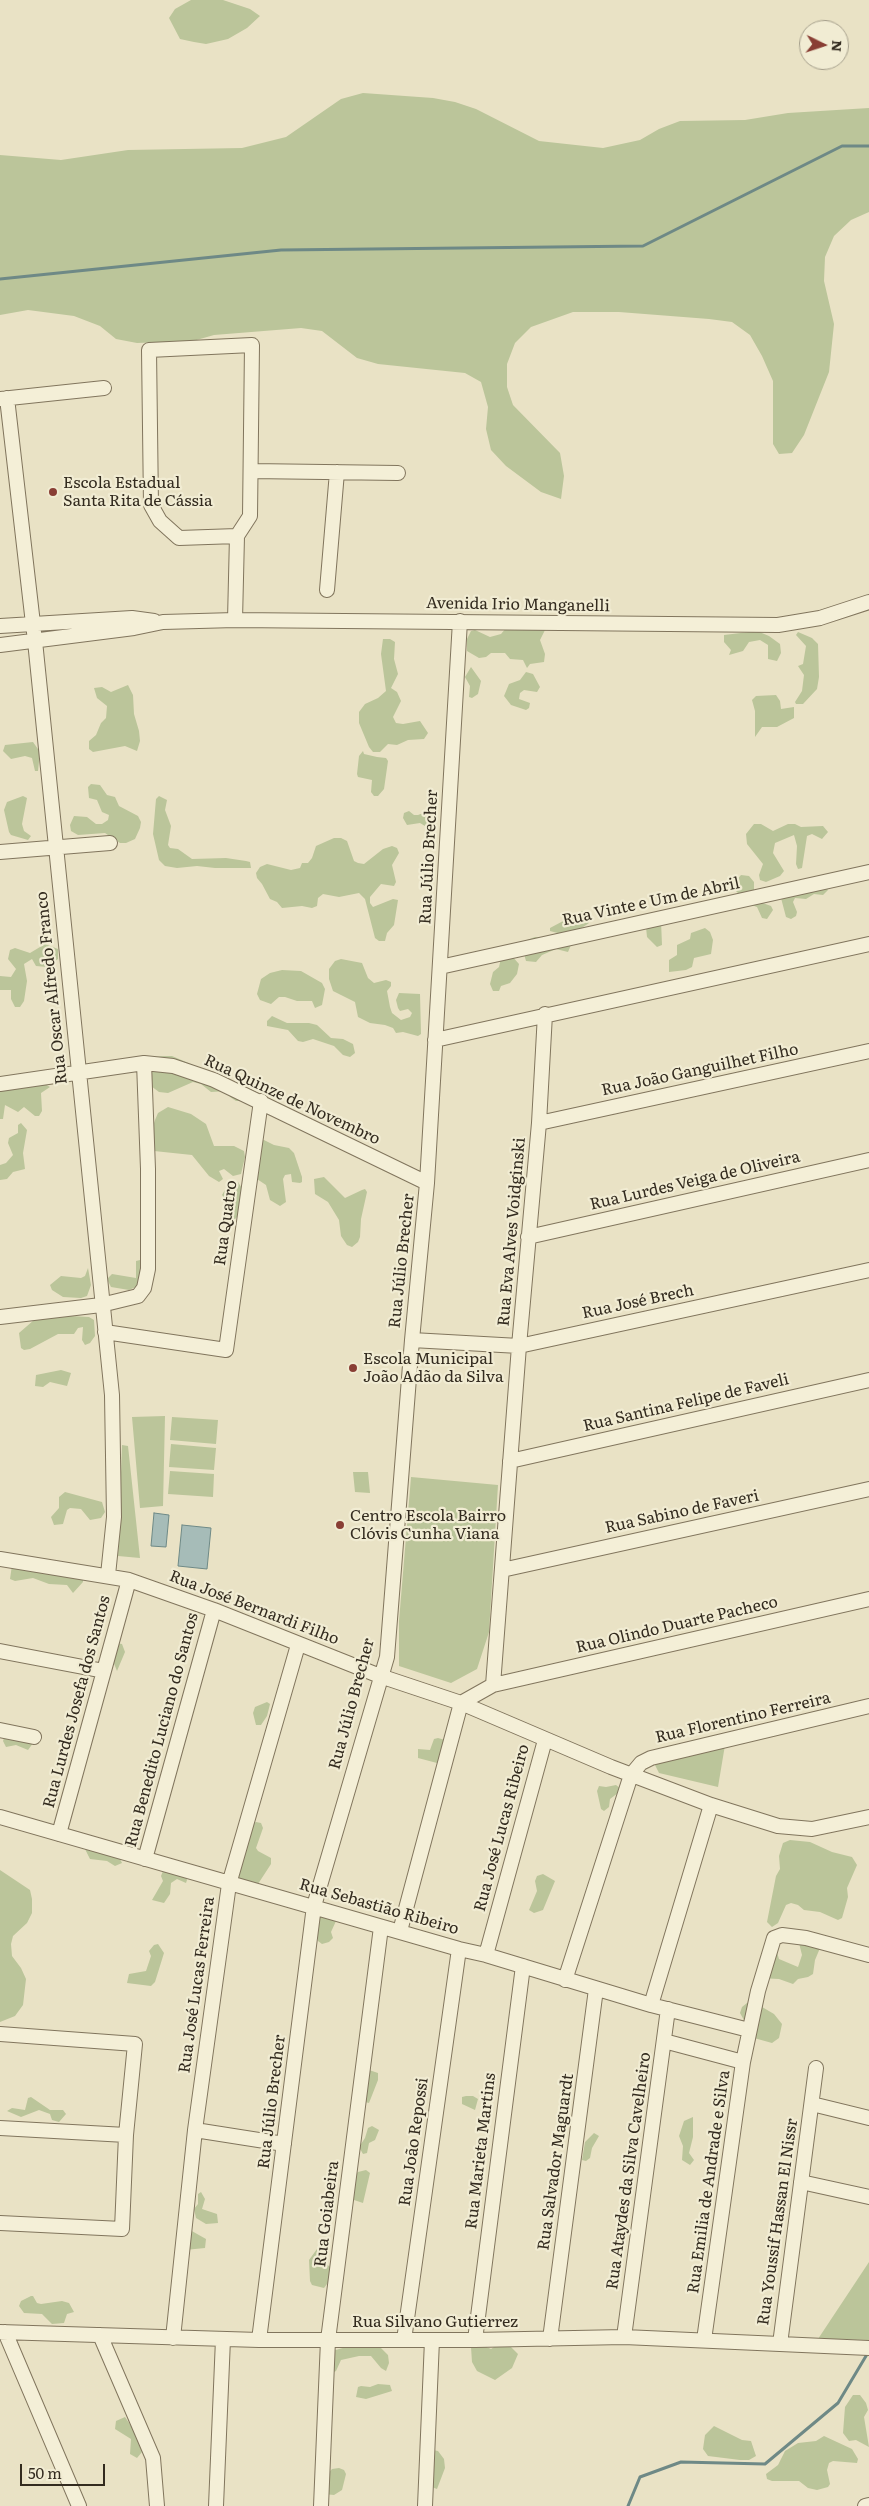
<!DOCTYPE html>
<html>
<head>
<meta charset="utf-8">
<style>
  body { margin:0 }
  #map { position:relative; width:869px; height:2506px; overflow:hidden; background:#e9e2c5; font-family:Literata,serif }
  canvas { display:block }
  .north { position:absolute; left:799px; top:20px; width:50px; height:50px; box-sizing:border-box; background:#f1ecd3; border:1px solid #a59f8b; border-radius:50%; rotate:94deg; font-size:14px; font-weight:700; line-height:20px; text-align:center; color:#332b1f }
  .north::after { content:''; display:block; margin:auto; width:18px; height:22px; background:#893e34; clip-path:polygon(50% 0,100% 100%,50% 72%,0 100%) }
  .scale { position:absolute; left:20px; top:2464px; width:85px; height:22px; box-sizing:border-box; border:2px solid #332b1f; border-top:0; padding-left:6px; font-size:15px; line-height:18px; white-space:nowrap; color:#332b1f; -webkit-text-stroke:4px #f1ecd3; paint-order:stroke }
</style>
</head>
<body>
<div id="map">
<canvas width="869" height="2506"></canvas>
<div class="north">N</div>
<div class="scale">50 m</div>
</div>
<script>
const context = document.querySelector('canvas').getContext('2d');
context.lineJoin = 'round';
function fillPath(path, color) { context.fillStyle = color; context.fill(path, 'evenodd'); }
const toPath = rows => new Path2D(rows.map(r => 'M' + r).join(''));
function stroke(path, color, width, dash) { context.strokeStyle = color; context.lineWidth = width; context.lineCap = dash ? 'butt' : 'round'; context.setLineDash(dash || []); context.stroke(path); }
function drawText(font, color, halo, rows, align = 'center') {
  context.font = font + ' Literata,serif'; context.lineWidth = 4.5; context.setLineDash([]); context.textBaseline = 'middle'; context.strokeStyle = halo; context.fillStyle = color; for (const [text, x, y, turn = 0] of rows) {
    context.save(); context.translate(x, y); context.rotate((+turn || 0) * Math.PI / 180); context.textAlign = isNaN(turn) ? turn : align; if (halo) context.strokeText(text, 0, 0); context.fillText(text, 0, 0); context.restore();
  }
}
fillPath(toPath([
  [191,0,223,0,250,9,260,16,247,28,228,39,206,44,194,42,180,39,169,18,175,9],
  [363,93,433,98,455,102,476,109,539,141,603,148,640,140,659,129,680,121,745,120,788,113,869,108,869,212,851,220,834,236,825,257,824,281,834,324,829,372,804,435,792,453,779,454,773,444,773,381,762,356,750,335,732,322,709,319,619,312,573,312,531,327,515,343,507,364,507,387,513,405,560,453,564,476,561,499,541,492,506,466,491,450,486,429,488,407,481,382,465,373,378,364,357,358,322,331,301,328,214,335,193,341,137,343,116,339,100,326,74,316,28,310,0,315,0,155,61,160,128,150,242,148,286,137,341,99],
  [507,627,545,630,540,640,545,654,544,662,530,664,527,668,523,660,510,659,505,653,491,653,486,657,479,658,467,651,467,639,471,631,475,630,490,637,501,634],
  [757,631,769,636,780,644,781,653,777,661,768,659,768,645,760,640,749,642,743,651,729,655,731,650,724,642,724,635],
  [798,632,812,638,818,644,819,677,817,689,803,704,796,704,795,702,802,691,804,675,798,666,803,664,806,646,796,635],
  [383,639,390,639,395,642,394,659,398,674,391,688,397,692,401,701,393,717,396,723,403,724,420,721,428,733,424,739,408,740,397,745,388,744,380,752,373,752,369,747,359,723,359,712,365,704,378,698,386,691,381,654],
  [471,667,481,681,478,694,472,698,469,697,470,686,465,677],
  [526,672,533,674,540,687,537,692,524,690,520,693,519,699,530,703,529,708,526,710,511,705,504,696,509,684,520,680],
  [128,685,133,695,134,714,139,731,140,741,137,751,125,746,93,752,89,749,89,741,96,735,101,723,106,718,107,706,97,698,94,688,102,687,111,692],
  [776,695,780,701,781,709,794,707,794,718,777,727,762,727,755,737,755,711,752,700,756,696],
  [33,742,40,752,38,771,35,771,32,758,25,756,11,759,3,751,5,745],
  [363,751,364,754,377,757,386,758,388,761,384,789,378,796,374,796,371,792,372,780,358,777,357,774,359,756],
  [91,784,100,785,107,795,115,797,119,806,138,816,141,822,140,828,135,839,126,843,120,843,105,833,78,835,71,831,70,825,74,816,87,817,96,824,102,824,108,820,109,815,102,812,97,800,89,798,88,787],
  [23,796,27,798,22,824,24,831,31,836,28,840,11,835,9,832,4,810,7,802],
  [159,796,167,800,165,810,171,826,168,845,170,848,178,849,192,859,226,858,246,861,250,862,251,868,215,868,197,866,177,868,165,866,159,860,153,834,156,799],
  [434,809,438,820,434,828,430,829,420,823,407,825,403,818,404,813,409,811,414,815,418,815],
  [754,824,761,824,773,831,788,824,795,824,801,827,823,826,828,832,822,839,812,834,807,836,802,868,798,869,796,864,797,846,794,835,775,843,773,853,784,871,780,876,766,882,760,880,759,875,763,864,747,844,746,834],
  [334,838,341,838,347,841,354,861,358,863,364,864,383,849,392,846,397,848,399,853,392,865,396,882,394,886,381,884,370,897,370,903,373,907,393,899,398,900,394,925,387,933,385,941,379,941,375,938,365,899,359,893,339,897,323,894,318,898,317,906,312,908,302,906,282,908,277,902,270,899,262,884,257,878,256,873,260,867,267,864,291,870,300,868,302,863,308,863,312,858,316,846],
  [741,875,749,876,754,882,754,892,760,902,771,906,773,910,767,919,762,918,757,907,749,904,734,889,735,882],
  [826,887,828,890,823,895,814,894,806,899,795,898,793,902,797,912,796,916,791,919,786,917,781,898],
  [582,911,588,914,589,923,580,929,582,933,571,945,568,952,556,949,542,955,536,962,526,961,524,954,527,940,535,937,546,938,565,935,550,931,550,928],
  [661,921,662,945,657,947,647,937,646,927],
  [705,928,710,932,713,940,711,954,694,958,692,967,686,970,669,972,669,960,677,955,677,945,690,939,691,933],
  [45,944,58,949,58,959,47,967,36,966,32,959,24,964,27,981,24,1001,20,1007,15,1007,11,999,11,990,0,990,0,976,11,977,16,969,8,959,10,950,15,948,30,953],
  [511,955,519,964,517,974,510,983,501,986,499,991,493,991,490,984,493,972,499,967,501,958],
  [341,959,362,963,368,978,374,983,386,980,391,982,391,986,387,991,390,1007,392,1013,401,1020,410,1017,412,1013,408,1009,400,1011,398,1008,396,1000,399,993,420,994,421,1034,418,1036,403,1032,396,1033,393,1028,385,1025,370,1023,358,1017,355,1002,333,991,329,979,329,969,335,961],
  [282,970,301,971,322,983,325,989,322,1005,315,1008,312,1001,297,1001,285,997,279,997,271,1004,260,1000,257,994,261,979,270,973],
  [272,1016,287,1023,309,1023,317,1025,331,1038,343,1039,353,1044,355,1053,350,1057,343,1055,334,1046,313,1039,303,1042,298,1041,288,1030,267,1026,267,1021],
  [164,1056,172,1056,233,1082,239,1082,248,1090,246,1101,236,1101,230,1097,228,1091,211,1092,201,1084,193,1082,168,1093,159,1092,151,1086,149,1061,154,1057],
  [42,1082,50,1087,41,1093,42,1111,39,1116,35,1116,24,1107,18,1112,5,1105,3,1119,0,1119,0,1087],
  [168,1107,191,1114,206,1124,214,1146,234,1146,244,1151,245,1157,241,1174,233,1176,224,1169,219,1171,223,1179,219,1182,209,1176,192,1155,154,1151,152,1129,155,1120,158,1113],
  [21,1123,27,1130,23,1153,25,1169,13,1172,7,1179,0,1180,0,1165,6,1163,13,1155,8,1143,9,1138,18,1133,18,1125],
  [264,1140,274,1145,289,1148,294,1153,302,1177,302,1182,300,1183,292,1182,291,1174,285,1175,283,1179,286,1202,280,1206,270,1200,266,1185,257,1179,258,1141],
  [324,1177,345,1198,362,1190,365,1189,367,1192,361,1219,360,1237,358,1242,352,1247,347,1245,341,1236,339,1220,328,1202,315,1194,314,1179],
  [230,1181,238,1182,243,1190,238,1216,232,1222,229,1217,229,1203,222,1195],
  [140,1260,143,1262,138,1286,129,1290,111,1287,107,1279,112,1274,136,1278,136,1261],
  [88,1268,91,1285,87,1296,81,1298,63,1297,52,1290,50,1285,61,1276,81,1278,85,1276],
  [65,1314,71,1316,89,1317,94,1320,95,1336,90,1343,85,1345,82,1340,83,1327,78,1328,74,1334,58,1334,30,1349,24,1350,21,1348,19,1333,34,1320,41,1316],
  [61,1370,71,1373,67,1386,50,1382,43,1387,35,1386,36,1375],
  [165,1416,163,1506,140,1508,132,1417],
  [172,1417,218,1420,216,1444,170,1440],
  [171,1444,216,1448,214,1470,169,1467],
  [122,1445,128,1446,140,1558,118,1556],
  [170,1471,214,1474,213,1497,168,1494],
  [353,1472,368,1472,370,1493,355,1492],
  [411,1477,498,1485,489,1632,477,1669,451,1683,399,1666,399,1621],
  [65,1492,102,1502,105,1512,101,1518,90,1520,81,1509,70,1508,67,1510,63,1524,54,1525,51,1517,59,1508,59,1497],
  [12,1565,83,1580,83,1582,73,1593,67,1585,49,1584,33,1578,15,1581,10,1579],
  [116,1643,122,1644,125,1652,117,1671,109,1651],
  [267,1702,270,1704,267,1716,261,1725,256,1725,253,1713,255,1707],
  [5,1735,36,1739,28,1750,16,1745,6,1747,3,1741],
  [438,1738,445,1740,437,1763,418,1758,418,1749,430,1750,434,1739],
  [725,1745,718,1787,659,1773,655,1765,672,1756],
  [616,1785,620,1788,618,1793,610,1799,609,1807,604,1811,601,1809,597,1791,599,1786,606,1787],
  [256,1822,261,1823,263,1828,256,1848,258,1851,271,1858,271,1864,258,1884,250,1887,237,1878,241,1849,248,1846,248,1835,252,1824],
  [790,1840,810,1842,832,1852,852,1857,857,1865,847,1888,848,1897,842,1918,838,1920,820,1912,804,1910,798,1905,791,1903,786,1905,778,1923,772,1927,767,1922,776,1876,780,1869,779,1856,783,1843],
  [84,1847,120,1859,122,1863,115,1866,107,1861,90,1859],
  [0,1870,30,1890,32,1899,32,1913,27,1923,13,1936,11,1944,12,1956,21,1968,26,1979,23,2005,15,2016,0,2022],
  [163,1871,186,1877,187,1880,186,1883,177,1879,171,1883,170,1894,164,1903,152,1900,163,1881,161,1876],
  [543,1874,555,1881,543,1910,534,1913,529,1910,537,1891,535,1881,537,1876],
  [315,1915,336,1921,331,1932,333,1938,329,1942,322,1944,318,1941,318,1930,315,1926],
  [806,1932,819,1933,823,1941,815,1960,813,1974,808,1977,798,1979,793,1984,779,1979,758,1978,756,1973,764,1952,776,1949,779,1959,798,1967,802,1955,799,1943],
  [158,1944,164,1953,155,1982,151,1986,127,1983,129,1974,146,1971,151,1956,149,1951,154,1945],
  [747,2003,757,2004,774,2014,782,2024,779,2038,772,2043,754,2038,740,2013,742,2007],
  [369,2070,378,2073,378,2080,369,2103,365,2102,364,2098,368,2087,367,2075],
  [466,2096,473,2096,478,2099,475,2110,462,2104,462,2097],
  [31,2097,50,2110,63,2110,66,2114,59,2122,52,2120,50,2114,39,2110,21,2117,7,2111,12,2108,25,2110,28,2098],
  [693,2117,693,2137,689,2153,694,2160,690,2165,682,2160,683,2146,679,2136,684,2121],
  [372,2126,379,2130,375,2140,369,2143,367,2153,363,2154,359,2147,365,2138,368,2128],
  [594,2133,599,2136,592,2148,590,2158,586,2161,582,2160,585,2142],
  [366,2170,370,2173,363,2203,354,2200,354,2177,358,2172],
  [201,2192,205,2199,202,2209,217,2214,218,2223,206,2224,196,2218,194,2209,198,2204,198,2194],
  [190,2230,206,2239,205,2248,185,2250],
  [317,2249,320,2250,322,2260,330,2267,330,2280,324,2288,312,2285,310,2281,309,2260],
  [869,2262,869,2340,818,2339],
  [31,2296,33,2296,37,2303,41,2304,62,2301,69,2303,74,2312,67,2314,64,2323,52,2324,42,2314,24,2313,19,2306,21,2301],
  [377,2344,388,2355,389,2363,386,2371,381,2368,371,2356,359,2356,341,2360,336,2371,332,2373,329,2352,353,2345],
  [508,2344,518,2354,512,2368,495,2380,477,2371,472,2362,471,2347,482,2345,491,2349,497,2345],
  [378,2384,390,2385,392,2391,366,2399,356,2397,358,2387,361,2386,370,2387],
  [853,2395,860,2395,866,2403,868,2410,864,2417,869,2447,856,2440,849,2441,843,2433,845,2407],
  [125,2417,140,2439,138,2442,142,2452,137,2458,130,2454,131,2439,115,2429,116,2421],
  [714,2426,742,2440,751,2441,756,2456,749,2460,740,2460,708,2456,703,2449,705,2435],
  [824,2436,852,2449,858,2459,857,2463,833,2461,829,2463,827,2470,830,2484,828,2487,817,2490,808,2488,799,2481,772,2481,767,2479,766,2474,778,2465,785,2451,798,2443,816,2441],
  [433,2450,438,2451,444,2459,445,2468,437,2489,429,2486],
  [339,2468,344,2470,346,2474,342,2490,334,2495,324,2494,326,2476,332,2469]
]), '#bbc59a');
const water = toPath([
  [154,1513,169,1515,166,1547,151,1546,154,1513],
  [182,1525,211,1528,207,1569,178,1566,182,1525]
]);
fillPath(water, '#a6bcb8');
stroke(water, '#6e8986', 1);
stroke(toPath([
  [0,279,281,250,643,246,842,146,869,146],
  [628,2506,640,2477,681,2462,765,2464,838,2403,866,2356]
]), '#6e8986', 3);
const minor = toPath([
  [7,398,35,641,112,1395,114,1517,108,1575],
  [0,399,104,388],
  [251,471,398,473],
  [327,590,337,472],
  [235,620,237,536,250,516,252,345,149,350,151,505,160,521,179,538,237,536],
  [0,626,132,618,154,621],
  [0,645,134,628,163,622,235,620,778,625,820,618,869,602],
  [0,852,110,843],
  [440,967,869,872],
  [435,1040,869,944],
  [0,1084,144,1063,173,1066,214,1080,427,1183],
  [539,1123,869,1051],
  [528,1237,869,1160],
  [0,1317,101,1305,138,1296,144,1288,148,1269,148,1169,144,1063],
  [105,1332,226,1350,261,1101],
  [412,1340,519,1346,869,1270],
  [510,1461,869,1380],
  [0,1559,129,1580,214,1610,380,1676,461,1703,611,1767,711,1805,778,1826,812,1829,869,1817],
  [502,1570,869,1489],
  [0,1651,104,1671],
  [493,1685,869,1599],
  [0,1730,34,1737],
  [0,1817,459,1949,486,1955,651,2005,749,2030],
  [59,1834,129,1580],
  [145,1859,214,1610],
  [400,1931,461,1703,493,1685,519,1346,539,1123,545,1014],
  [486,1955,545,1740],
  [565,1980,631,1775,641,1763,651,1758,869,1706],
  [651,2005,711,1805],
  [0,2034,135,2044,126,2135,122,2229,0,2223],
  [664,2041,743,2062],
  [812,2104,869,2118],
  [0,2128,126,2135],
  [195,2130,284,2144],
  [801,2182,869,2197],
  [0,2332,259,2340,475,2340,624,2337,869,2348],
  [5,2332,79,2506],
  [100,2335,153,2458,157,2506],
  [624,2337,668,2009],
  [173,2338,195,2130,229,1884,298,1645],
  [550,2339,596,1989],
  [259,2340,314,1906,387,1657,412,1340,427,1183,460,621],
  [404,2340,459,1949],
  [475,2340,523,1966],
  [704,2340,743,2062,758,1991,774,1938,782,1935,806,1938,869,1955],
  [780,2344,816,2068],
  [216,2506,223,2339],
  [321,2506,328,2340,381,1927],
  [425,2506,432,2340],
  [865,2506,869,2505]
]);
stroke(minor, '#81755d', 16);
stroke(minor, '#f4efd7', 14);
for (const [x, y, r, color] of [
  [53,492,5,"#893e34"],
  [353,1368,5,"#893e34"],
  [340,1525,5,"#893e34"]
]) { const dot = new Path2D(); dot.arc(x, y, r, 0, 2 * Math.PI); context.fillStyle = color; context.fill(dot); stroke(dot, '#f1ecd3', 2); }
drawText('16px', '#332b1f', '#f1ecd3', [
  ["Escola Estadual",63,483],
  ["Santa Rita de Cássia",63,501],
  ["Escola Municipal",363,1359],
  ["João Adão da Silva",363,1377],
  ["Centro Escola Bairro",350,1516],
  ["Clóvis Cunha Viana",350,1534]
], 'left');
drawText('16px', '#332b1f', '#f1ecd3', [
  ["Avenida Irio Manganelli",518,605,1],
  ["Rua Júlio Brecher",429,857,-87],
  ["Rua Vinte e Um de Abril",651,902,-12],
  ["Rua Oscar Alfredo Franco",52,988,-96],
  ["Rua João Ganguilhet Filho",700,1070,-12],
  ["Rua Quinze de Novembro",292,1100,25],
  ["Rua Lurdes Veiga de Oliveira",695,1181,-13],
  ["Rua Quatro",226,1223,-82],
  ["Rua Eva Alves Voidginski",512,1232,-85],
  ["Rua Júlio Brecher",402,1261,-84],
  ["Rua José Brech",638,1302,-12],
  ["Rua Santina Felipe de Faveli",686,1403,-13],
  ["Rua Sabino de Faveri",682,1512,-12],
  ["Rua José Bernardi Filho",254,1608,21],
  ["Rua Olindo Duarte Pacheco",677,1625,-13],
  ["Rua Lurdes Josefa dos Santos",77,1702,-75],
  ["Rua Júlio Brecher",352,1704,-75],
  ["Rua Florentino Ferreira",743,1718,-13],
  ["Rua Benedito Luciano do Santos",162,1730,-75],
  ["Rua José Lucas Ribeiro",502,1828,-75],
  ["Rua Sebastião Ribeiro",379,1907,16],
  ["Rua José Lucas Ferreira",197,1985,-82],
  ["Rua Júlio Brecher",272,2102,-83],
  ["Rua João Repossi",414,2142,-82],
  ["Rua Marieta Martins",481,2151,-83],
  ["Rua Salvador Maguardt",556,2162,-82],
  ["Rua Ataydes da Silva Cavelheiro",629,2171,-82],
  ["Rua Emilia de Andrade e Silva",709,2182,-82],
  ["Rua Goiabeira",327,2214,-83],
  ["Rua Youssif Hassan El Nissr",778,2222,-82],
  ["Rua Silvano Gutierrez",435,2322]
]);
</script>
</body>
</html>
